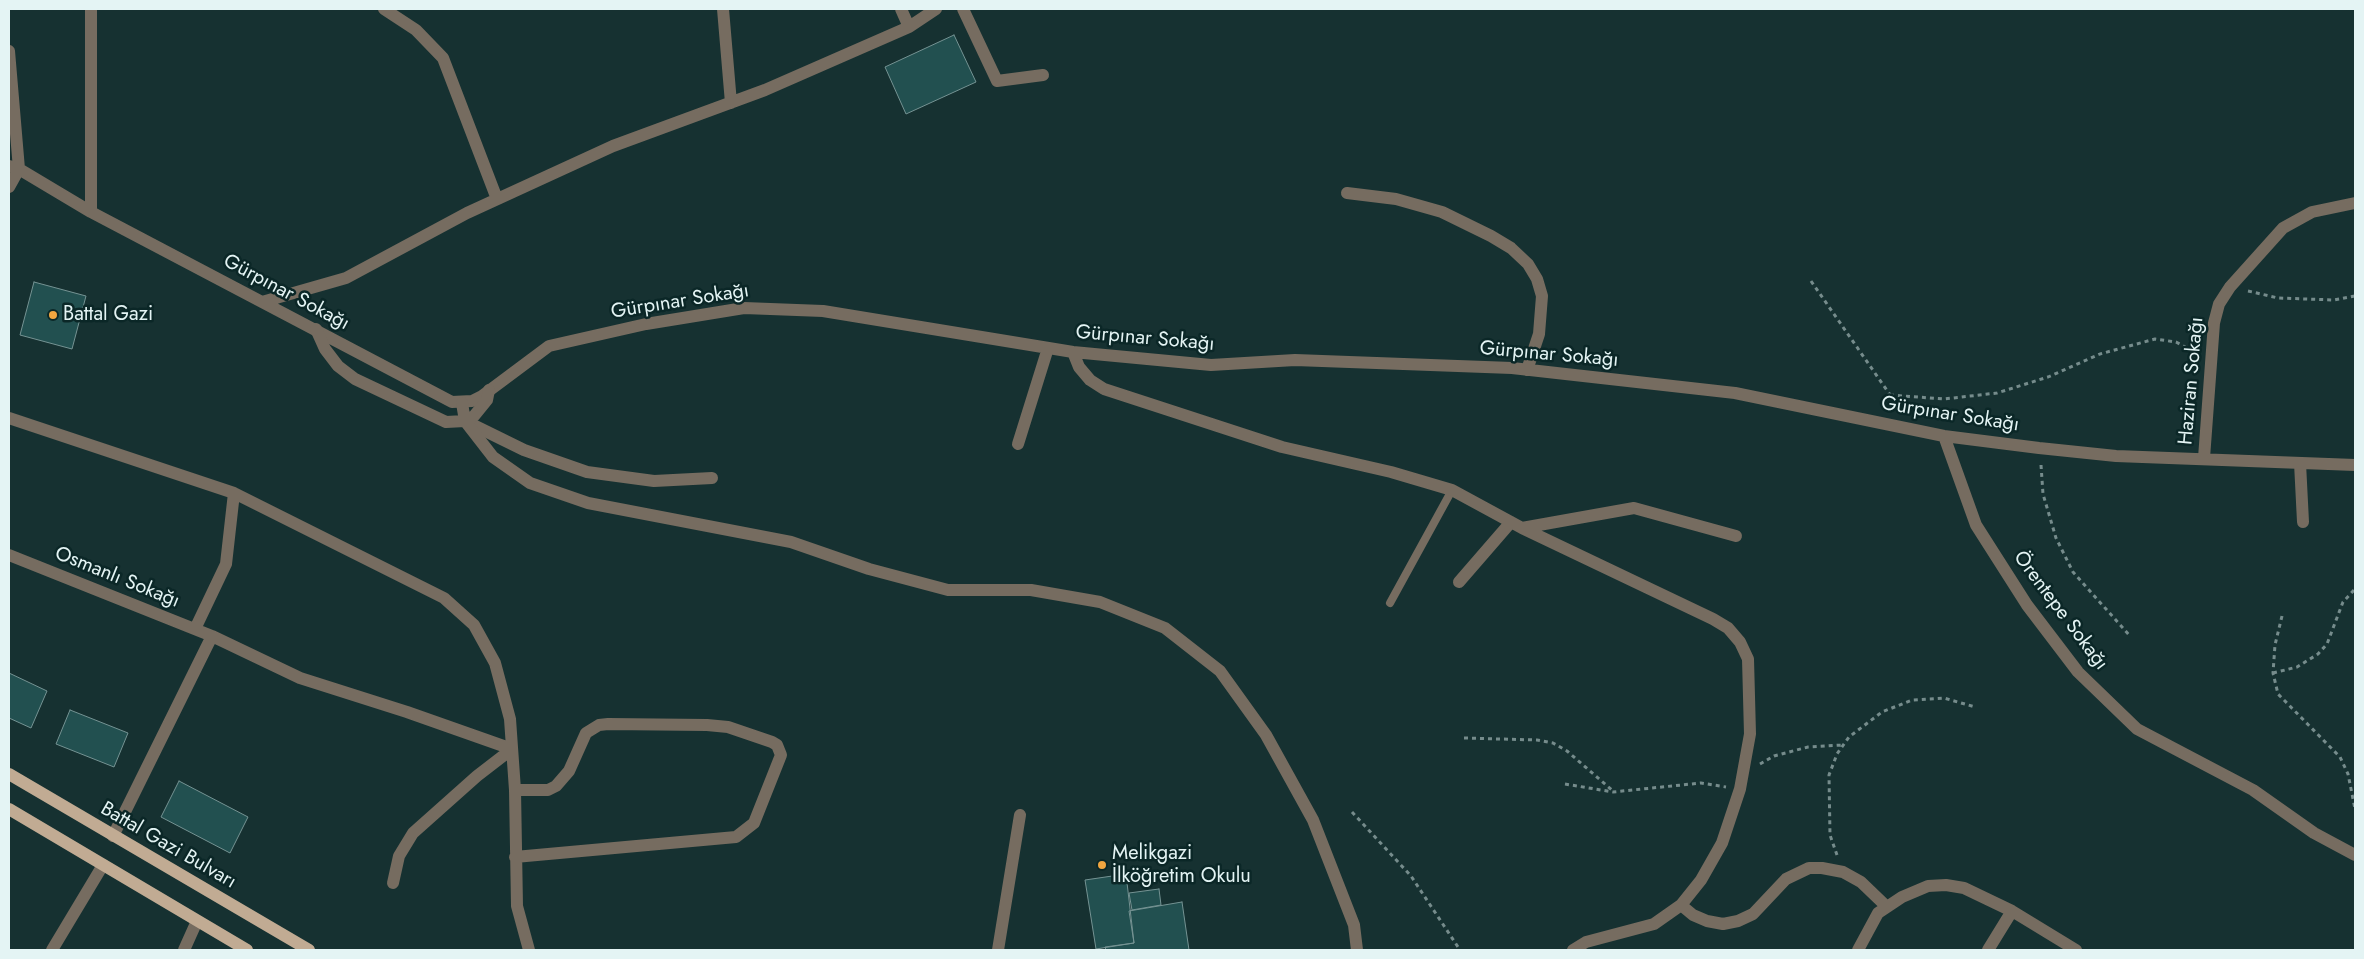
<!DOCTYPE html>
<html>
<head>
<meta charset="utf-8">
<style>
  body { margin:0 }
  #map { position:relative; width:2364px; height:959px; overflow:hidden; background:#163131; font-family:Jost,sans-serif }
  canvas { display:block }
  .frame { position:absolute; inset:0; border:10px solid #e4f4f4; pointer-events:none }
</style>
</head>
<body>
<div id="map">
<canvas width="2364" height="959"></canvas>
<div class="frame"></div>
</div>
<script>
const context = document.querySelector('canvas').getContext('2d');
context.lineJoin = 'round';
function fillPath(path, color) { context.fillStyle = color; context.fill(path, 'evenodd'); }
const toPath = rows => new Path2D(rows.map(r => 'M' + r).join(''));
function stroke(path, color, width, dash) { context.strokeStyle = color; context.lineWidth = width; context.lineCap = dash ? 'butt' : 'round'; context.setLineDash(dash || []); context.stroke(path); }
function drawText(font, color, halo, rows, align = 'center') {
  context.font = font + ' Jost,sans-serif'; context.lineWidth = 5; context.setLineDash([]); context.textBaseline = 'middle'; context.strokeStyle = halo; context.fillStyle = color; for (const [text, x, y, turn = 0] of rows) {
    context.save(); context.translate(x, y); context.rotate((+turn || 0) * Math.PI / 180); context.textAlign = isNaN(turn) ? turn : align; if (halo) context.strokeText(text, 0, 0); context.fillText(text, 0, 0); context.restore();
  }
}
const building = toPath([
  [954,35,976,82,906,114,885,67,954,35],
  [34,282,86,296,72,349,20,335,34,282],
  [9,673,47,691,31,728,9,718,9,673],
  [70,710,128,733,114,767,56,744,70,710],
  [179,781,248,817,230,853,161,817,179,781],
  [1126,874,1134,943,1096,949,1085,880,1126,874],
  [1159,889,1161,905,1132,910,1129,893,1159,889],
  [1182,902,1189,950,1106,950,1105,947,1134,943,1129,911,1182,902]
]);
fillPath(building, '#225050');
stroke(building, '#759393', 1);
stroke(toPath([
  [1811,281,1902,412],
  [2248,291,2278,298,2334,300,2355,296],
  [1890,395,1944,399,1997,393,2048,377,2100,354,2155,339,2176,342,2196,353],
  [2041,465,2043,494,2056,538,2073,572,2130,636],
  [2282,616,2275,645,2273,673,2278,694,2340,757,2348,774,2355,809],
  [2273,673,2297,667,2318,654,2327,644,2343,602,2355,589],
  [1464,738,1537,740,1553,743,1567,751,1613,791],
  [1760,764,1774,756,1808,747,1843,745],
  [1565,784,1613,792,1701,783,1726,787],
  [1352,812,1411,876,1460,950],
  [1837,855,1830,835,1829,775,1837,754,1849,737,1882,712,1912,700,1944,698,1975,707]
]), '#768c8c', 3, [4, 4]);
stroke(toPath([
  [1390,603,1452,490]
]), '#766c60', 8);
stroke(toPath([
  [91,9,91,212],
  [384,9,416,30,443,58,497,199],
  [723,9,731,103],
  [901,9,909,27],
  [963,9,997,81,1043,75],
  [9,51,19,169,9,187],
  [9,166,19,169,91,212,452,402,472,401,482,396,549,346,646,324,744,308,823,311,1073,352,1211,365,1295,360,1512,368,1735,393,1944,436,2039,448,2116,456,2355,465],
  [1347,193,1396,199,1442,212,1491,236,1511,248,1528,264,1537,279,1542,296,1539,334,1527,370],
  [262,302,346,278,467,213,613,146,765,90,909,27,936,9],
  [1073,352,1079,367,1090,380,1104,389,1282,447,1391,472,1452,490,1522,528,1713,619,1728,628,1740,642,1748,659,1750,734,1740,789,1722,843,1701,880,1681,905,1654,924,1586,942,1573,950],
  [9,418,234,493,444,598,474,625,495,663,510,719,515,790,517,906,529,950],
  [465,421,524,450,587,472,654,481,712,478],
  [1944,436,1976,525,2027,605,2078,672,2137,729,2253,790,2314,833,2355,855],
  [1018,444,1048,348],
  [2204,458,2214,323,2219,304,2230,287,2283,228,2312,212,2355,203],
  [2300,463,2303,522],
  [1522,528,1634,508,1736,536],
  [9,555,212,636,300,678,407,712,512,749],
  [1459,582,1511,522],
  [195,629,226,564,234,493],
  [515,790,548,790,556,786,569,771,586,733,599,725,608,724,707,725,728,727,772,742,777,745,781,755,754,823,736,837,515,857],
  [113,836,212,636],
  [393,883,399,856,413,833,477,776,512,749],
  [1681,905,1693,915,1707,921,1723,924,1738,921,1753,914,1786,879,1809,868,1822,868,1843,872,1861,882,1887,907],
  [52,950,103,865],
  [184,950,197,921],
  [998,950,1020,815],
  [1858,950,1878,913,1902,897,1928,886,1946,885,1964,888,2012,911,2076,950],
  [1988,950,2012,911]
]), '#766c60', 12);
stroke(toPath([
  [316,329,325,349,338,366,355,379,446,422,465,421,474,416,487,400,489,390],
  [462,403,465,421,493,457,530,483,588,503,791,542,869,569,948,590,1031,590,1100,602,1165,628,1220,671,1266,735,1313,820,1354,925,1357,950]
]), '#766c60', 12);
stroke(toPath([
  [9,774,309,950],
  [9,809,247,950]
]), '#c1ab93', 12);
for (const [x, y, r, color] of [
  [53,315,5,"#f1a640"],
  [1102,865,5,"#f1a640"]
]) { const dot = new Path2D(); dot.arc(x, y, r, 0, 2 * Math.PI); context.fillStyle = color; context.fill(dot); stroke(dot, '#0b2727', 2); }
drawText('20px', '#e4f4f4', '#0b2727', [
  ["Gürpınar Sokağı",286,293,28],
  ["Gürpınar Sokağı",680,302,-9],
  ["Gürpınar Sokağı",1145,339,5],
  ["Gürpınar Sokağı",1549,355,5],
  ["Haziran Sokağı",2192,381,-85],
  ["Gürpınar Sokağı",1950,415,9],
  ["Osmanlı Sokağı",117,578,22],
  ["Örentepe Sokağı",2060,611,53],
  ["Battal Gazi Bulvarı",168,846,30]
]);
drawText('20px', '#e4f4f4', '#0b2727', [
  ["Battal Gazi",63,315],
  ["Melikgazi",1112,854],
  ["İlköğretim Okulu",1112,877]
], 'left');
</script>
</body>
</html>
